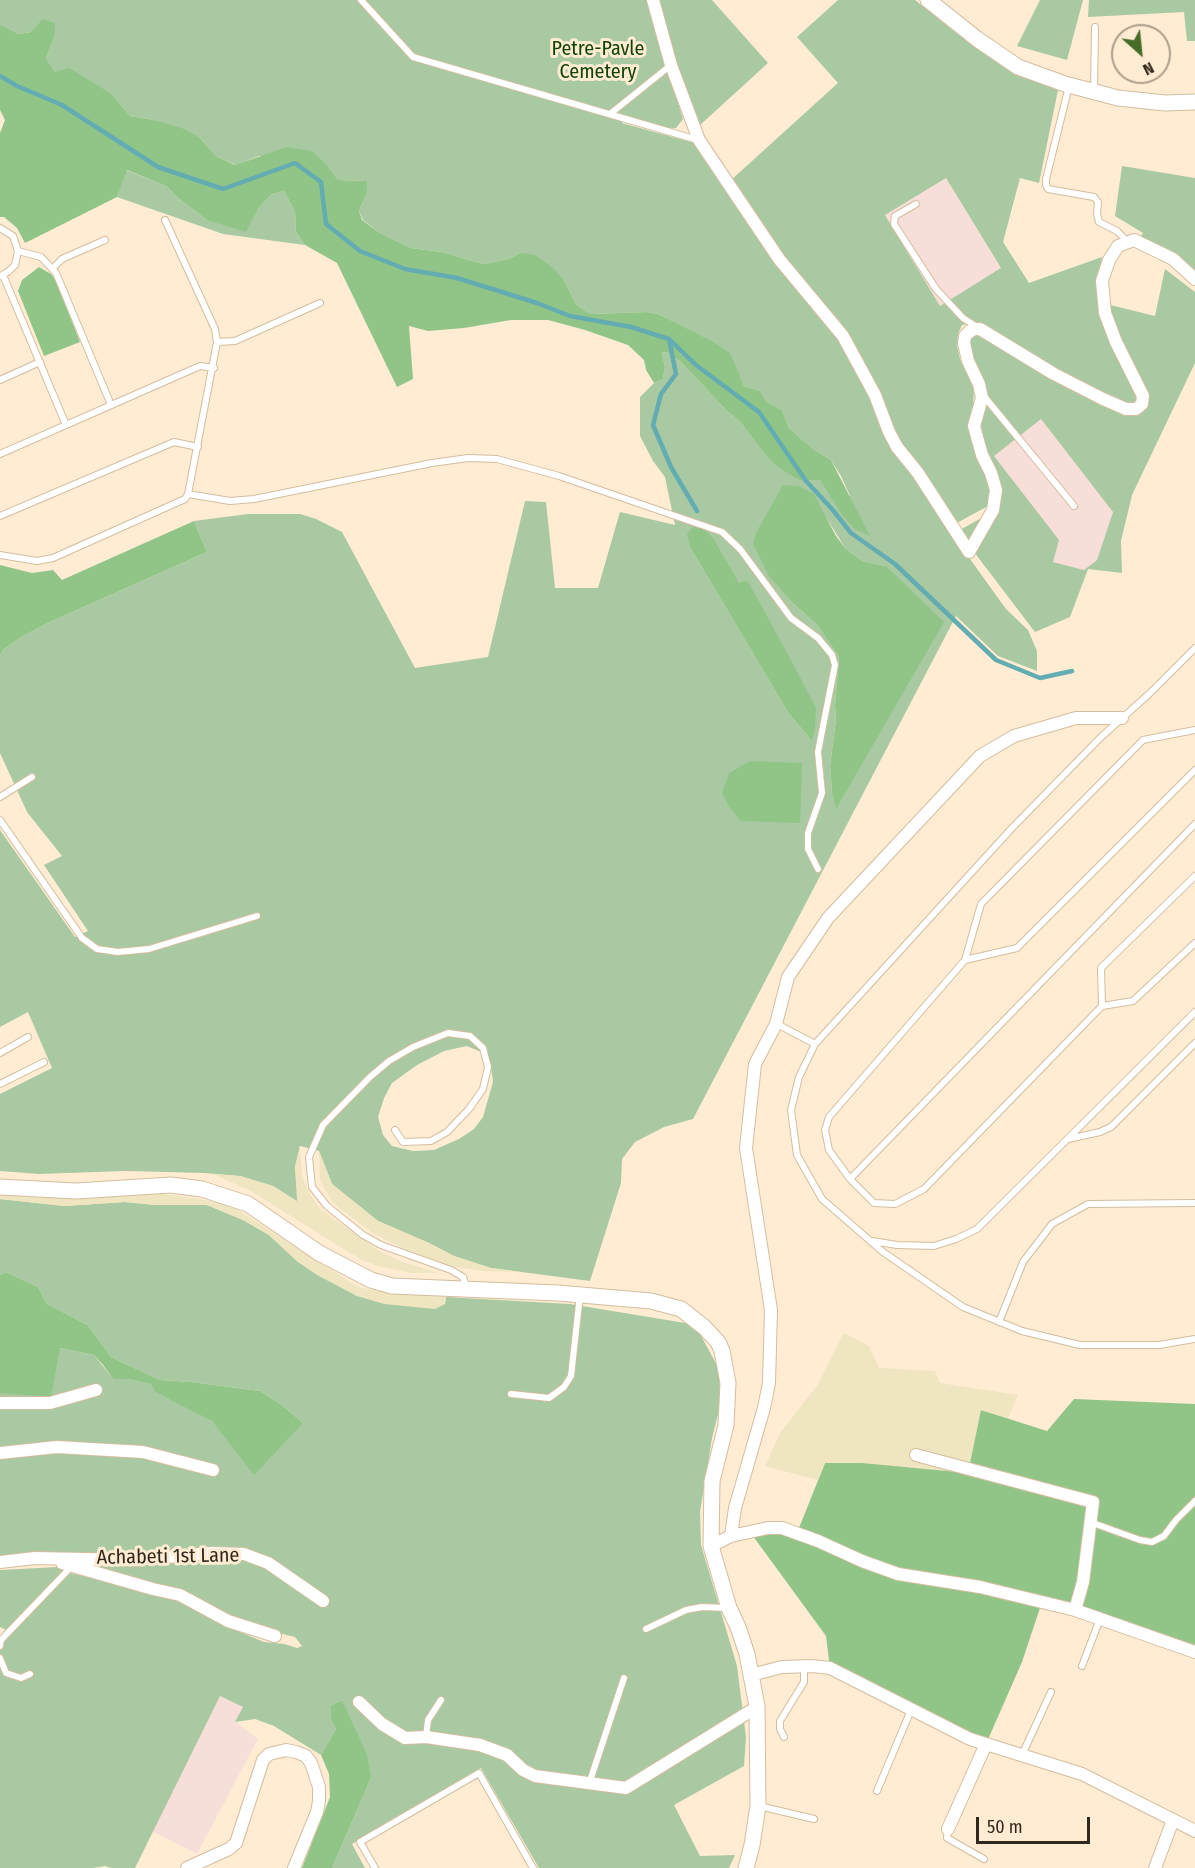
<!DOCTYPE html>
<html>
<head>
<meta charset="utf-8">
<style>
  body { margin:0 }
  #map { position:relative; width:1195px; height:1868px; overflow:hidden; background:#ffecd3; font-family:"Fira Sans Condensed",sans-serif }
  canvas { display:block }
  .north { position:absolute; left:1111px; top:24px; width:60px; height:60px; box-sizing:border-box; background:#ffecd3; border:2px solid #ad9e8a; border-radius:50%; rotate:153deg; font-size:16px; font-weight:700; line-height:24px; text-align:center; color:#31281c }
  .north::after { content:''; display:block; margin:auto; width:21px; height:27px; background:#466d28; clip-path:polygon(50% 0,100% 100%,50% 72%,0 100%) }
  .scale { position:absolute; left:976px; top:1817px; width:114px; height:27px; box-sizing:border-box; border:3px solid #31281c; border-top:0; padding-left:8px; font-size:18px; line-height:21px; white-space:nowrap; color:#31281c; -webkit-text-stroke:4px #ffecd3; paint-order:stroke }
</style>
</head>
<body>
<div id="map">
<canvas width="1195" height="1868"></canvas>
<div class="north">N</div>
<div class="scale">50 m</div>
</div>
<script>
const context = document.querySelector('canvas').getContext('2d');
context.lineJoin = 'round';
function fillPath(path, color) { context.fillStyle = color; context.fill(path, 'evenodd'); }
const toPath = rows => new Path2D(rows.map(r => 'M' + r).join(''));
function stroke(path, color, width, dash) { context.strokeStyle = color; context.lineWidth = width; context.lineCap = dash ? 'butt' : 'round'; context.setLineDash(dash || []); context.stroke(path); }
function drawText(font, color, halo, rows, align = 'center') {
  context.font = font + ' "Fira Sans Condensed",sans-serif'; context.lineWidth = 6; context.setLineDash([]); context.textBaseline = 'middle'; context.strokeStyle = halo; context.fillStyle = color; for (const [text, x, y, turn = 0] of rows) {
    context.save(); context.translate(x, y); context.rotate((+turn || 0) * Math.PI / 180); context.textAlign = isNaN(turn) ? turn : align; if (halo) context.strokeText(text, 0, 0); context.fillText(text, 0, 0); context.restore();
  }
}
fillPath(toPath([
  [946,178,1001,269,940,306,885,215],
  [1041,419,1113,512,1097,560,1084,570,1053,562,994,455],
  [220,1696,243,1707,236,1722,258,1739,197,1854,152,1831]
]), '#f8ded8');
fillPath(toPath([
  [0,0,647,0,660,36,666,65,683,119,676,128,669,129,625,117,622,123,698,144,827,319,957,541,1006,609,1028,630,1037,651,1037,671,998,656,956,616,693,1119,664,1127,635,1142,622,1159,621,1183,590,1281,491,1268,454,1256,429,1243,378,1221,332,1184,319,1151,300,1146,295,1167,298,1202,273,1186,240,1176,204,1173,126,1171,39,1174,0,1171,0,1094,52,1068,28,1012,0,1027,0,830,75,937,88,931,44,865,62,856,27,812,0,753,0,655,4,649,23,636,50,622,207,552,194,521,248,514,300,514,316,519,342,532,415,668,488,657,525,501,546,502,555,588,598,588,620,512,675,525,665,477,653,461,640,436,640,397,654,383,663,379,665,367,662,353,666,352,680,361,724,408,741,423,766,456,799,480,820,480,831,496,850,496,841,476,831,460,813,449,789,428,782,410,767,402,760,391,744,386,736,370,679,325,658,314,647,312,590,314,576,304,564,280,520,253,509,259,483,264,442,252,411,248,380,233,363,220,359,211,367,193,367,181,338,180,328,166,259,156,236,165,216,156,200,138,154,120,130,116,112,94,92,83,55,72,46,58,54,38,31,32,19,34,0,24],
  [826,517,845,548,862,561,886,566,836,808,832,794,830,765,836,720,835,705,839,657,817,625,793,603],
  [716,542,739,584,747,580,812,741,789,714,691,549],
  [467,1046,481,1052,490,1060,493,1082,483,1117,474,1129,459,1139,434,1150,413,1151,392,1146,383,1135,378,1117,384,1098,392,1083,417,1065,444,1051],
  [655,0,712,0,768,63,699,126,681,81],
  [838,0,915,0,951,29,1010,71,1058,90,1039,183,1020,178,1003,242,1029,283,1102,257,1098,282,1140,396,1136,404,1126,405,1054,370,980,323,962,325,958,334,957,346,960,359,974,389,973,407,968,424,991,490,988,506,955,524,891,428,850,338,839,320,779,254,730,181,838,83,797,37],
  [946,178,1001,268,940,306,885,215],
  [1040,0,1083,0,1067,60,1017,46],
  [1089,0,1195,0,1195,41,1187,41,1184,12,1088,17],
  [1122,166,1195,178,1195,275,1139,240,1143,233,1115,216],
  [126,170,166,186,178,198,207,220,257,210,272,194,284,191,295,212,296,232,305,245,223,234,117,197],
  [1165,269,1195,292,1195,363,1132,495,1121,541,1122,573,1088,569,1070,617,1035,632,958,531,994,511,976,428,985,398,969,360,968,335,984,334,1124,416,1134,415,1144,405,1118,342,1106,304,1155,316],
  [1041,419,1113,512,1097,560,1084,570,1053,562,1059,540,994,456],
  [0,1199,64,1206,125,1202,155,1205,207,1205,243,1220,269,1235,298,1262,357,1296,445,1304,446,1297,570,1304,685,1323,700,1334,719,1369,720,1390,718,1414,712,1438,700,1512,701,1545,737,1666,746,1737,744,1766,674,1805,700,1856,735,1855,729,1868,539,1868,481,1768,352,1844,365,1868,332,1868,371,1778,342,1700,330,1706,331,1720,336,1729,321,1755,274,1726,255,1719,235,1722,243,1707,220,1696,135,1868,111,1868,105,1866,93,1868,0,1868,0,1637,6,1630,0,1627,0,1570,58,1567,66,1572,162,1595,197,1606,230,1628,264,1642,284,1644,297,1648,302,1646,295,1637,258,1628,133,1578,84,1562,234,1548,142,1555,112,1553,0,1557,0,1455,75,1452,153,1456,152,1447,104,1445,0,1448,0,1405,50,1401,0,1399,0,1393,60,1348,94,1355,113,1379,128,1379,152,1384,171,1399,213,1422,303,1423,282,1405,260,1391,191,1382,160,1380,111,1357,88,1325,47,1304,38,1287,6,1272,0,1275]
]), '#a8c9a2');
fillPath(toPath([
  [43,19,55,23,54,38,46,58,55,72,69,68,112,94,130,116,154,120,184,129,200,138,216,156,235,165,287,147,312,151,328,166,338,180,367,181,367,193,359,211,362,220,380,233,411,248,442,252,483,264,509,259,520,253,535,255,552,267,564,280,576,304,590,314,647,312,658,314,713,342,730,353,744,386,760,391,767,402,782,410,789,428,813,449,831,460,870,536,855,529,842,515,820,480,799,480,778,467,766,456,741,423,724,408,680,361,666,352,662,353,665,367,663,379,654,383,646,370,644,360,628,345,585,330,548,320,511,320,464,328,428,331,409,326,413,379,397,387,337,263,305,245,296,232,295,212,284,191,272,194,257,210,246,232,207,220,178,198,166,186,127,170,117,197,25,243,17,228,4,217,0,217,0,133,5,120,0,110,0,24,19,34,31,32],
  [39,267,51,274,56,281,80,342,44,356,18,291,22,280],
  [783,485,799,486,814,494,836,536,845,548,862,561,886,566,944,622,836,809,832,794,830,765,836,720,835,705,839,657,817,625,793,603,769,576,753,544,756,533],
  [194,521,207,552,50,622,23,636,4,649,0,655,0,565,32,573,53,570,62,580],
  [698,522,716,542,739,583,747,580,791,660,816,708,815,728,812,741,789,714,691,549,687,534],
  [750,761,802,763,800,823,741,821,730,808,722,793,729,773],
  [6,1272,38,1287,47,1304,88,1325,111,1357,160,1380,191,1382,260,1391,282,1405,303,1423,254,1475,213,1422,156,1392,151,1384,128,1379,113,1379,103,1365,94,1355,60,1348,51,1397,0,1393,0,1275],
  [1074,1399,1195,1404,1195,1652,1042,1602,1022,1662,986,1744,830,1668,826,1636,750,1532,797,1533,825,1463,862,1463,981,1410,1047,1431],
  [342,1700,367,1755,371,1778,332,1868,302,1868,330,1797,329,1774,321,1755,336,1729,331,1720,330,1706]
]), '#91c588');
fillPath(toPath([
  [300,1146,302,1176,308,1191,321,1210,381,1252,400,1261,438,1273,411,1273,377,1266,360,1259,249,1190,213,1174,240,1176,273,1186,297,1201,295,1167],
  [319,1151,332,1184,378,1221,429,1243,454,1256,491,1268,522,1272,482,1271,450,1266,405,1249,372,1233,333,1203,320,1181],
  [0,1188,142,1191,193,1198,230,1205,358,1287,389,1293,446,1297,445,1304,435,1309,384,1304,357,1296,317,1275,298,1262,269,1235,243,1220,207,1205,155,1205,125,1202,64,1206,0,1199],
  [844,1333,869,1346,879,1368,935,1371,940,1383,1018,1395,1008,1418,981,1410,968,1473,862,1463,825,1463,818,1480,765,1466,780,1433,817,1386]
]), '#efe5c0');
stroke(toPath([
  [0,76,17,86,62,105,158,167,223,189,295,163,321,182,326,224,360,251,405,269,457,278,537,303,570,316,631,327,669,339,696,365,759,412,806,481,832,509,851,533,895,564,996,660,1040,678,1072,671],
  [669,339,676,374,661,394,653,425,671,467,697,511]
]), '#63acb1', 4.5);
const service = toPath([
  [361,0,413,57,698,140],
  [1069,86,1046,179,1046,185,1048,189,1094,197,1098,202,1097,214,1099,222,1117,231,1123,237,1125,243],
  [1094,91,1095,27],
  [610,114,671,65],
  [916,204,895,216,894,224,936,289,963,318,977,327],
  [0,228,13,236,18,251,15,265,9,271,1,276],
  [18,251,41,257,56,273,111,405],
  [53,268,62,259,105,240],
  [3,275,66,425],
  [217,342,235,341,320,303],
  [0,380,40,362],
  [983,395,1074,506],
  [0,454,200,366,214,368],
  [188,494,230,501,254,499,432,463,468,458,497,459,559,476,722,532,740,549,791,618,818,638,832,655,835,665,818,752,822,793,808,833,808,849,818,869],
  [0,516,174,442,198,447],
  [0,555,37,561,53,558,185,499,188,494,217,342,215,329,165,220],
  [1195,730,1143,740,981,904,965,960,1017,948,1195,770],
  [0,797,32,777],
  [0,820,82,938,97,949,118,952,149,949,257,916],
  [965,960,829,1117,825,1130,829,1150,850,1179,874,1203,895,1204,924,1189,1102,1006,1133,1001,1195,943],
  [1102,1006,1101,968,1195,876],
  [777,1024,815,1044,1012,828,1100,738,1149,694,1195,648],
  [815,1044,799,1077,791,1110,797,1155,822,1199,883,1252,963,1307,1022,1331,1080,1345,1159,1345,1195,1339],
  [0,1053,28,1037],
  [0,1084,44,1062],
  [395,1130,403,1142,431,1141,447,1132,469,1109,483,1089,488,1067,483,1048,470,1036,448,1033,413,1047,389,1061,370,1077,323,1125,309,1157,312,1187,327,1206,363,1235,381,1245,451,1270,463,1277,467,1289],
  [1068,1139,1100,1132,1111,1127,1195,1043],
  [850,1179,1195,824],
  [872,1241,897,1245,934,1246,956,1239,977,1229,1195,1012],
  [999,1322,1023,1262,1052,1224,1088,1204,1195,1203],
  [511,1394,549,1398,564,1387,571,1376,580,1295],
  [1090,1522,1140,1540,1152,1542,1164,1536,1176,1520,1195,1501],
  [646,1629,686,1610,702,1607,728,1608],
  [0,1646,1,1640,72,1566],
  [0,1658,6,1673,21,1678,30,1674],
  [1082,1666,1100,1619],
  [426,1737,428,1720,441,1700],
  [784,1737,780,1729,780,1721,804,1682,804,1667],
  [1022,1755,1051,1692],
  [589,1784,624,1678],
  [877,1791,911,1710],
  [759,1806,814,1819],
  [948,1829,947,1838,984,1859],
  [375,1868,360,1842,479,1773,533,1868]
]);
const minor = toPath([
  [653,0,671,65,699,140,779,259,843,336,875,395,889,432,897,447,918,473,969,552,993,510,996,490,991,473,982,455,974,426,982,398,979,384,968,361,964,343,965,336,969,332,974,329,980,329,1054,374,1103,399,1126,409,1136,409,1142,404,1143,396,1116,342,1105,313,1102,281,1109,260,1118,246,1134,240,1173,259,1195,279],
  [0,1403,50,1403,96,1390],
  [0,1453,57,1447,143,1452,213,1470],
  [916,1455,1093,1502,1083,1582,1075,1610],
  [731,1536,735,1508,764,1408,769,1383,771,1310,746,1148,755,1064,776,1024,788,977,828,918,980,756,1014,736,1076,718,1122,718],
  [711,1546,731,1536,768,1528,782,1528,818,1541,862,1561,898,1574,980,1587,1075,1610,1195,1652],
  [0,1562,35,1558,134,1560,212,1553,244,1554,268,1563,323,1601],
  [62,1563,153,1589,180,1595,228,1621,275,1636],
  [751,1675,782,1667,812,1666,830,1668,970,1739,1082,1774,1195,1831],
  [359,1702,382,1724,405,1738,426,1737,480,1745,507,1755,523,1770,535,1776,626,1788,757,1707],
  [948,1829,986,1744],
  [187,1868,229,1849,236,1843,263,1760,269,1754,286,1750,296,1752,306,1756,311,1763,319,1787,319,1801,317,1812,294,1868],
  [1155,1868,1173,1820]
]);
const tertiary = toPath([
  [928,0,977,39,1018,67,1065,84,1118,98,1165,103,1195,102],
  [0,1187,76,1191,171,1185,202,1189,248,1204,319,1253,371,1280,392,1286,558,1293,651,1301,681,1309,704,1327,718,1342,722,1351,728,1383,726,1425,712,1481,711,1546,729,1608,738,1627,747,1654,757,1706,758,1806,752,1845,746,1868]
]);
stroke(service, '#d4bd9f', 8);
stroke(minor, '#d4bd9f', 14);
stroke(tertiary, '#d4bd9f', 17);
stroke(service, '#fff', 6);
stroke(minor, '#fff', 12);
stroke(tertiary, '#fff', 15);
drawText('20px', '#104304', '#ffecd3', [
  ["Petre-Pavle",598,49],
  ["Cemetery",598,72]
]);
drawText('20px', '#31281c', '#ffecd3', [
  ["Achabeti 1st Lane",168,1557,-1]
]);
</script>
</body>
</html>
